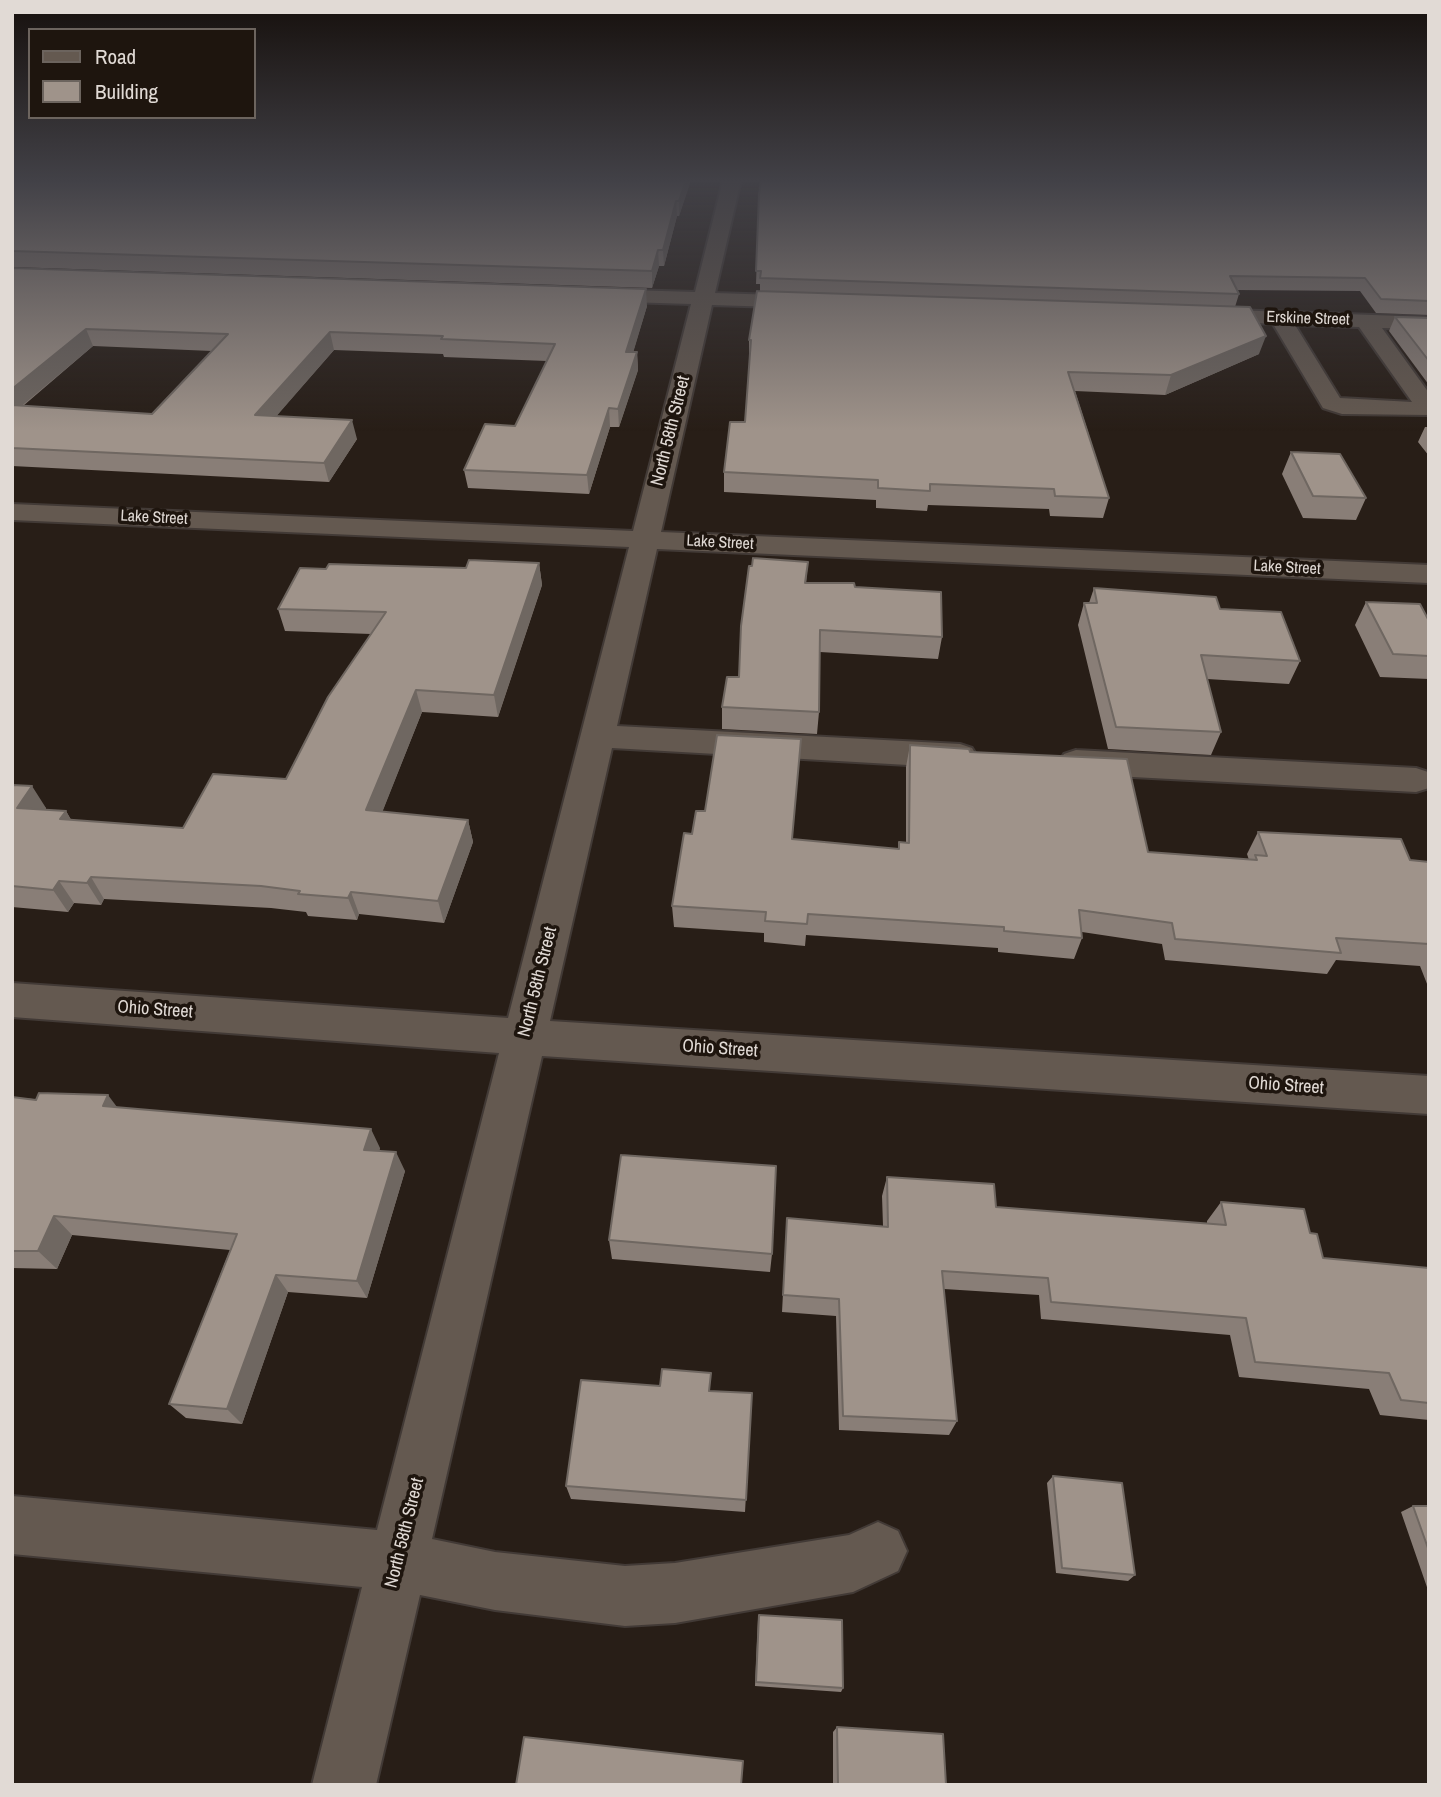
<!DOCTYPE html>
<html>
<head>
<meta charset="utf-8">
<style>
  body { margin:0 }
  #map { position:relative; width:1441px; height:1797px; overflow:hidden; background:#281e17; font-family:"Archivo Narrow",sans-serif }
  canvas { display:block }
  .frame { position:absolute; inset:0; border:14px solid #e1dad5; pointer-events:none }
  .legend { position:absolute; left:28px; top:28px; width:228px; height:91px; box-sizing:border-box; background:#1e150e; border:2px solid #6c645e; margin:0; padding:9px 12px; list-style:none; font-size:21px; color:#e1dad5 }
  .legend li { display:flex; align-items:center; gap:14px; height:35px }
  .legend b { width:35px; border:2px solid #6c645e }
</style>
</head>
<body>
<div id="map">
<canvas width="1441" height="1797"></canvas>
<div class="frame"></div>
<ul class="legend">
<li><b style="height:9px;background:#645950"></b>Road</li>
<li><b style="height:19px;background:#9f938a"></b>Building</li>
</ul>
</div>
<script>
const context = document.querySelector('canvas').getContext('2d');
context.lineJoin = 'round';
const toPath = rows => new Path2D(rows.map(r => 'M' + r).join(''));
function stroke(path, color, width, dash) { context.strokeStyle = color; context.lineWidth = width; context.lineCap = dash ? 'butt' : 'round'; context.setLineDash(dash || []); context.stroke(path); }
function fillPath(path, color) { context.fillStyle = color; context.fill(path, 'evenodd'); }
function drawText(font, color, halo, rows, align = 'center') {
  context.font = font + ' "Archivo Narrow",sans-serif'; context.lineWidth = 7; context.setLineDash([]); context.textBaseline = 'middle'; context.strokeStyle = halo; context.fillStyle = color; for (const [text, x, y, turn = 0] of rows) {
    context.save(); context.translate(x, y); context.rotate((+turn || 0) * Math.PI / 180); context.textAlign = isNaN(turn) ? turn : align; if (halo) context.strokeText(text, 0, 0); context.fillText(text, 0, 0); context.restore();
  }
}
const minor = toPath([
  [723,180,741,180,715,293,808,296,815,298,818,302,815,306,808,308,712,305,661,532,1429,565,1429,583,657,549,617,726,960,744,972,748,977,756,972,764,960,768,612,748,550,1021,1429,1076,1429,1114,542,1056,432,1539,495,1552,625,1566,675,1563,849,1535,878,1522,898,1531,907,1551,898,1571,853,1592,675,1623,625,1626,495,1610,420,1595,376,1785,312,1785,362,1587,12,1554,12,1496,377,1530,499,1053,12,1017,12,983,508,1018,629,547,12,520,12,504,633,531,691,304,595,301,588,299,585,295,588,291,595,289,695,292,723,180],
  [1204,309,1429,317,1429,329,1382,328,1429,393,1429,415,1342,414,1323,408,1273,324,1197,319,1193,315,1197,311,1204,309],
  [1295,325,1359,327,1412,402,1340,398,1295,325],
  [1076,750,1416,768,1428,772,1429,788,1416,792,1076,774,1064,770,1059,762,1064,754,1076,750]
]);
stroke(minor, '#423a36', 4);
fillPath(minor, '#645950');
fillPath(toPath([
  [19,180,691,180,679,216,677,216,664,266,659,266,652,288,12,267,12,184],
  [1429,180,1429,315,1376,313,1360,291,1237,290,1239,294,1235,307,1259,354,1165,395,1075,391,1109,498,1103,518,1050,516,1049,509,928,505,927,511,876,508,876,500,724,492,724,472,745,422,750,359,749,359,749,340,760,291,760,284,756,284,759,194],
  [12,268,647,306,633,352,637,352,638,370,619,427,610,427,589,494,468,488,464,470,515,426,547,361,444,357,443,354,334,350,276,416,357,439,329,482,12,466],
  [93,346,212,351,152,414,23,406],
  [1395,317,1429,318,1429,385,1389,331],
  [1425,427,1429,427,1429,456,1418,442],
  [1291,452,1366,498,1356,520,1303,518,1282,474],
  [808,562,806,583,855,587,942,637,938,659,820,652,819,712,817,734,722,729,722,707],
  [539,563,542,585,498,717,422,712,382,812,468,820,473,842,444,923,359,914,357,920,308,916,306,912,271,908,104,899,101,905,74,903,68,912,12,907,12,785,46,808,45,810,66,811,71,820,183,828,286,779,371,634,285,631,278,609,326,569,466,568],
  [1094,588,1220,609,1300,661,1289,684,1207,679,1221,732,1211,755,1108,749,1078,625,1084,603,1089,603],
  [1366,602,1429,621,1429,679,1380,677,1355,625],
  [910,745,970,752,1148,852,1249,860,1247,854,1258,832,1410,860,1429,862,1429,989,1420,966,1336,960,1327,974,1165,960,1162,944,1082,932,1082,938,1074,959,998,952,998,948,806,935,805,946,764,942,764,933,674,927,672,906,898,848,899,842,906,843,906,767],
  [12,1097,117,1107,380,1148,379,1151,405,1171,367,1298,288,1292,242,1424,186,1418,169,1404,230,1250,72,1235,57,1269,12,1268],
  [887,1177,996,1207,1207,1224,1207,1221,1221,1202,1310,1233,1323,1258,1429,1268,1429,1420,1380,1415,1369,1389,1239,1377,1230,1335,1041,1319,1039,1295,944,1289,957,1421,949,1435,839,1430,836,1316,782,1312,787,1218,883,1226,882,1196],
  [609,1240,772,1254,770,1272,612,1259],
  [752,1393,745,1512,571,1499,566,1486],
  [1053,1476,1135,1575,1128,1581,1056,1573,1047,1483],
  [1413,1506,1429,1506,1429,1593,1401,1512],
  [758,1619,843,1688,841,1692,755,1686],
  [837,1727,946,1785,833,1785,833,1732]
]), '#897e77');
fillPath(toPath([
  [686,180,691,180,679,216,679,201],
  [676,201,677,216,664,266,663,250],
  [658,250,659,266,652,288,652,271],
  [646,289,647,306,628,370,626,352],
  [86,329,93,346,12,414,12,389],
  [330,332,334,350,261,434,255,415],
  [1266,336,1259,354,1165,395,1171,375],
  [637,352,638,370,619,427,618,409],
  [609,408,610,427,589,494,587,475],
  [352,420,357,439,329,482,324,463],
  [539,563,542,585,498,717,494,695],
  [416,690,422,712,374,833,366,810],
  [32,786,46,808,31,830,17,808],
  [66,811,79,833,60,819],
  [468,820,473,842,444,923,438,901],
  [91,877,104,899,101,905,87,883],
  [59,881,74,903,68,912,53,890],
  [351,892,359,914,357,920,348,898],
  [108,1095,123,1115,103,1106],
  [371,1129,380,1148,374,1169,364,1150],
  [396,1152,405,1171,367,1298,357,1281],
  [54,1216,72,1235,57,1269,38,1251],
  [276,1275,288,1292,242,1424,227,1409]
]), '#6f6761');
const building = toPath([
  [19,180,686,180,679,201,676,201,663,250,658,250,652,271,12,251,12,184,19,180],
  [761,180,1429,180,1429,301,1381,299,1365,278,1230,276,1239,294,760,278,761,271,756,271,759,194,761,180],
  [12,268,646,289,626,352,637,352,618,409,609,408,587,475,464,470,485,424,515,426,555,344,441,339,443,336,330,332,255,415,352,420,324,463,12,448,12,405,152,414,228,334,86,329,12,389,12,268],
  [757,291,1250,307,1266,336,1171,375,1068,372,1109,498,1055,496,1054,489,930,484,930,491,878,488,878,480,724,472,730,422,745,422,751,340,749,340,757,291],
  [1395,317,1429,318,1429,361,1395,317],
  [1291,452,1340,454,1366,498,1313,496,1291,452],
  [753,558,808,562,805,583,854,583,855,587,941,592,942,637,820,630,819,712,722,707,727,677,739,677,741,626,749,566,752,566,753,558],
  [469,560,539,563,494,695,416,690,366,810,468,820,438,901,351,892,348,898,298,894,300,891,261,886,91,877,87,883,59,881,53,890,12,886,12,785,32,786,17,808,66,811,60,819,183,828,213,774,286,779,328,697,386,612,278,609,300,568,326,569,329,564,466,568,469,560],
  [1094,588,1216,597,1220,609,1281,612,1300,661,1201,655,1221,732,1116,727,1084,603,1097,603,1094,588],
  [1366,602,1420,604,1429,621,1429,656,1393,654,1366,602],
  [717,735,801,739,792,839,899,849,899,842,909,843,910,745,969,749,970,752,1127,759,1148,852,1257,860,1255,855,1267,856,1258,832,1401,839,1410,860,1429,862,1429,944,1336,938,1341,953,1175,939,1172,923,1079,910,1082,938,1004,931,1004,927,808,914,807,924,765,921,766,912,672,906,684,833,692,834,696,811,705,811,717,735],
  [39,1093,108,1095,103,1106,371,1129,364,1150,396,1152,357,1281,276,1275,227,1409,169,1404,237,1234,54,1216,38,1251,12,1251,12,1097,36,1100,39,1093],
  [621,1155,776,1166,772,1254,609,1240,621,1155],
  [887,1177,994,1184,996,1207,1226,1225,1221,1202,1304,1209,1310,1233,1317,1234,1323,1258,1429,1268,1429,1403,1401,1400,1389,1373,1255,1362,1246,1318,1051,1302,1048,1278,942,1271,957,1421,843,1416,839,1299,783,1295,787,1218,888,1227,887,1177],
  [662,1369,711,1373,709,1391,752,1393,746,1500,566,1486,581,1380,660,1386,662,1369],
  [1053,1476,1122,1483,1135,1575,1062,1568,1053,1476],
  [1413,1506,1429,1506,1429,1551,1413,1506],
  [759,1615,842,1620,843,1688,756,1682,759,1615],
  [837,1727,943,1734,946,1785,838,1785,837,1727],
  [524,1737,743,1761,741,1785,516,1785,524,1737]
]);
fillPath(building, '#9f938a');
stroke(building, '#6f6761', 2);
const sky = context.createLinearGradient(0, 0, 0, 431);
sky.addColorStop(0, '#16100d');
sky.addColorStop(0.42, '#424147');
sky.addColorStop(1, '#42414700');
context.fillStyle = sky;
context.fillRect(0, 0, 1441, 431);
drawText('16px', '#e1dad5', '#1e150e', [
  ["Erskine Street",1308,319,2],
  ["Lake Street",154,518,3],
  ["Lake Street",720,543,3],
  ["Lake Street",1287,568,3]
]);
drawText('18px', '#e1dad5', '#1e150e', [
  ["North 58th Street",671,431,-76],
  ["North 58th Street",538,982,-76],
  ["Ohio Street",155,1010,4],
  ["Ohio Street",720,1049,4],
  ["Ohio Street",1286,1086,4],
  ["North 58th Street",405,1533,-76]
]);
</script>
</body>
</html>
